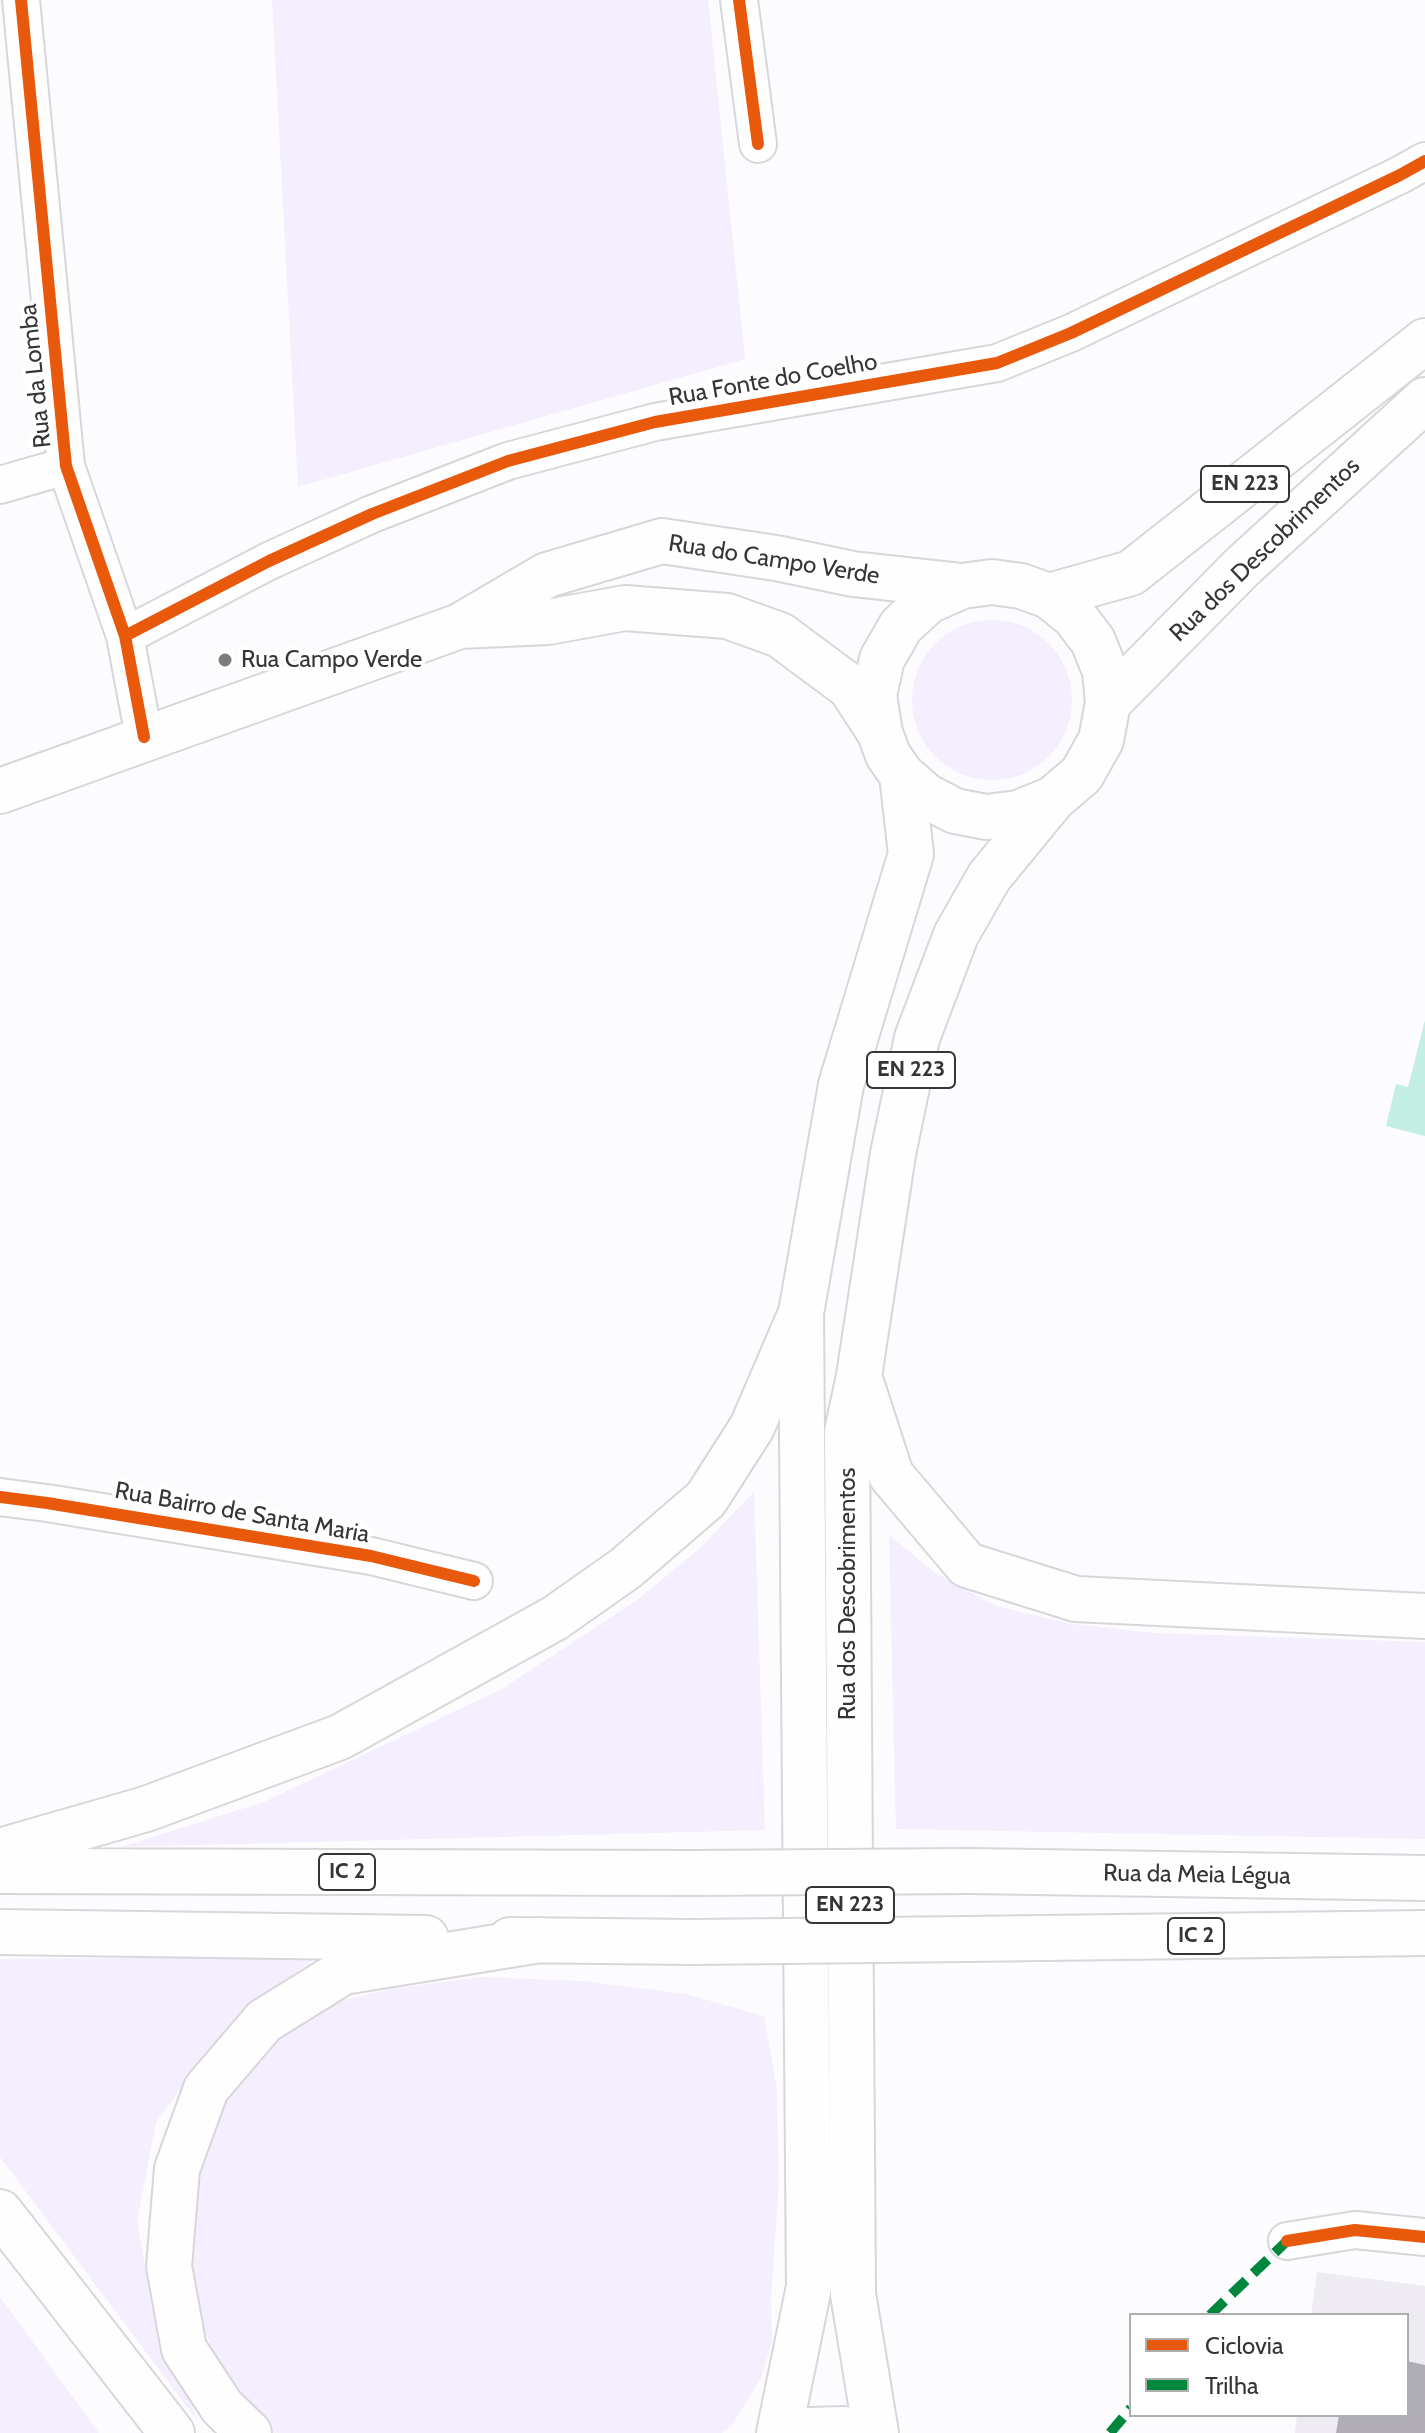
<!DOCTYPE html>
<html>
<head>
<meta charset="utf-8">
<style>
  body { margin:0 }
  #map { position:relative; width:1425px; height:2433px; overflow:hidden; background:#fcfbfe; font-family:Cabin,sans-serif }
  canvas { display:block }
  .legend { position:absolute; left:1129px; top:2313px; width:280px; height:104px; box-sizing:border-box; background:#fff; border:2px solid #aeaeaf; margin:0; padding:10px 14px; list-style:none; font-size:24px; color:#353436 }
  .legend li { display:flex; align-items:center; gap:16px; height:40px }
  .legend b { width:40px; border:2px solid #aeaeaf }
</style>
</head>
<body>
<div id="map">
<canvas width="1425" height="2433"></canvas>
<ul class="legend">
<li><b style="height:10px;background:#e8590c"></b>Ciclovia</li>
<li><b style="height:10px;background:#00873e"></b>Trilha</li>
</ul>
</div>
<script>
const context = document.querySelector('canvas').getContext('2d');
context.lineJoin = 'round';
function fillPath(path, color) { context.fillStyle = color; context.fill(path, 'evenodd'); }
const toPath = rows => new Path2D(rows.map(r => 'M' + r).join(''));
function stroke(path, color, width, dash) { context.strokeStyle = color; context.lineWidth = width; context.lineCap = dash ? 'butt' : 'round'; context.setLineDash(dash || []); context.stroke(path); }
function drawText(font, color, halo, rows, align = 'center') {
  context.font = font + ' Cabin,sans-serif'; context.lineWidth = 8; context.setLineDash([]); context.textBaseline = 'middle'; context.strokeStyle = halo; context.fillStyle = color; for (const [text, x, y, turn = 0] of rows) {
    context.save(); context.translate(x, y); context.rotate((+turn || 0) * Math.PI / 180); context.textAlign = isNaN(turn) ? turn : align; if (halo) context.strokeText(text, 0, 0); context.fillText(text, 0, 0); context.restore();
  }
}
fillPath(toPath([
  [1317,2272,1425,2286,1425,2433,1295,2433,1297,2415,1407,2415,1407,2315,1311,2315]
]), '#eeebf3');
fillPath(toPath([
  [272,0,708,0,745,359,298,487],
  '912 700a80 80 0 1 1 160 0a80 80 0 1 1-160 0Z',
  [754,1492,765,1830,121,1847,264,1802,502,1689,637,1600,698,1550],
  [889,1535,934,1572,996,1606,1072,1624,1155,1633,1425,1642,1425,1839,896,1829],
  [319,1956,238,2014,156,2122,137,2222,156,2327,199,2423,0,2157,0,1959],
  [481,1977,583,1981,686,1994,764,2016,777,2089,779,2181,771,2299,772,2342,761,2378,732,2425,722,2433,274,2433,236,2396,213,2352,195,2303,187,2255,187,2206,219,2107,247,2064,328,2004,390,1989],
  [0,2297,99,2433,0,2433]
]), '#f4eefe');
fillPath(toPath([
  [1425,1020,1425,1136,1386,1126,1396,1084,1408,1087]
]), '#c3eee3');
fillPath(toPath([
  [1407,2361,1425,2365,1425,2433,1336,2433,1339,2415,1407,2415]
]), '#b1adb6');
const minor = toPath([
  [21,0,66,466,125,636,144,737],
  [739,0,758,144],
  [0,485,66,466],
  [125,636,269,561,372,514,508,461,655,422,997,363,1071,333,1400,175,1425,161],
  [0,1497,47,1503,371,1556,474,1581],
  [1287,2241,1355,2230,1425,2237]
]);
const primary = toPath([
  [1049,596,1131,573,1425,341],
  [1108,703,1242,567,1425,400],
  [880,733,874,695,882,659,901,626,928,601,962,586],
  [0,791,460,626,547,575,662,541,776,558,853,574,962,586,992,582,1021,586,1049,596,1074,616,1093,641,1105,671,1108,703,1101,740,1082,774,1053,799,1018,813,986,817,955,811,926,796,902,775,888,755,880,733,850,687,780,635,727,616,625,608,548,622,460,626],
  [779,2433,809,2287,801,1313,841,1085,911,854,902,775],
  [800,2433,810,2430,844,2429,859,2433],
  [876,2433,853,2294,847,1432,859,1376,893,1154,917,1038,956,935,989,877,1053,799]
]);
const trunk = toPath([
  [859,1376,891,1475,967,1565,1076,1599,1425,1616],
  [0,1851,146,1809,340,1737,555,1618,626,1568,706,1499,752,1427,801,1313],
  [0,1871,693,1873],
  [969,1871,1425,1878],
  [0,1932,426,1938],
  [967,1939,1425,1933],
  [510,1940,693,1942],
  [0,2212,172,2433],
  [249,2433,222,2407,184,2349,169,2266,177,2169,206,2089,264,2021,343,1972,540,1940]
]);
stroke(minor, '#d7d6d9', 40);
stroke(primary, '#d7d6d9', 48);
stroke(trunk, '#d7d6d9', 48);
stroke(minor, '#fffeff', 36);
stroke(primary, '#fffeff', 44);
stroke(trunk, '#fffeff', 44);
const trunkBridge = toPath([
  [693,1873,969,1871],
  [693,1942,967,1939]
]);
stroke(trunkBridge, '#d7d6d9', 48, []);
stroke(trunkBridge, '#fffeff', 44);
stroke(toPath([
  [1210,2315,1287,2241],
  [1110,2433,1131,2408]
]), '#00873e', 10, [20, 10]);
stroke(toPath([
  [21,0,66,466,125,636,144,737],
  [739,0,758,144],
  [125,636,269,561,372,514,508,461,655,422,997,363,1071,333,1400,175,1425,161],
  [0,1497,47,1503,371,1556,474,1581],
  [1287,2241,1355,2230,1425,2237]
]), '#e8590c', 12);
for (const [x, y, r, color] of [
  [225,660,8,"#7b7a7c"]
]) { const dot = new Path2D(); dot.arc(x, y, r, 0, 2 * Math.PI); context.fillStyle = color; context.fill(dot); stroke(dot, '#fff', 3); }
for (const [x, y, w] of [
  [1245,484,88],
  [911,1070,88],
  [347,1872,56],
  [850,1905,88],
  [1196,1936,56]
]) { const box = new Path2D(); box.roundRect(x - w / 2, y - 18, w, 36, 6); context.fillStyle = '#fff'; context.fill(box); stroke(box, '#353436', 2); }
drawText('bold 22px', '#353436', null, [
  ["EN 223",1245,484],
  ["EN 223",911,1070],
  ["IC 2",347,1872],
  ["EN 223",850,1905],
  ["IC 2",1196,1936]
]);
drawText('24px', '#353436', '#fff', [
  ["Rua da Lomba",36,376,-96],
  ["Rua Fonte do Coelho",773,380,-10],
  ["Rua dos Descobrimentos",1265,550,-44],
  ["Rua do Campo Verde",774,560,9],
  ["Rua Bairro de Santa Maria",242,1513,10],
  ["Rua dos Descobrimentos",848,1594,-90],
  ["Rua da Meia Légua",1197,1875,1]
]);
drawText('24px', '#353436', '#fff', [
  ["Rua Campo Verde",241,660]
], 'left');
</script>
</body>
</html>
